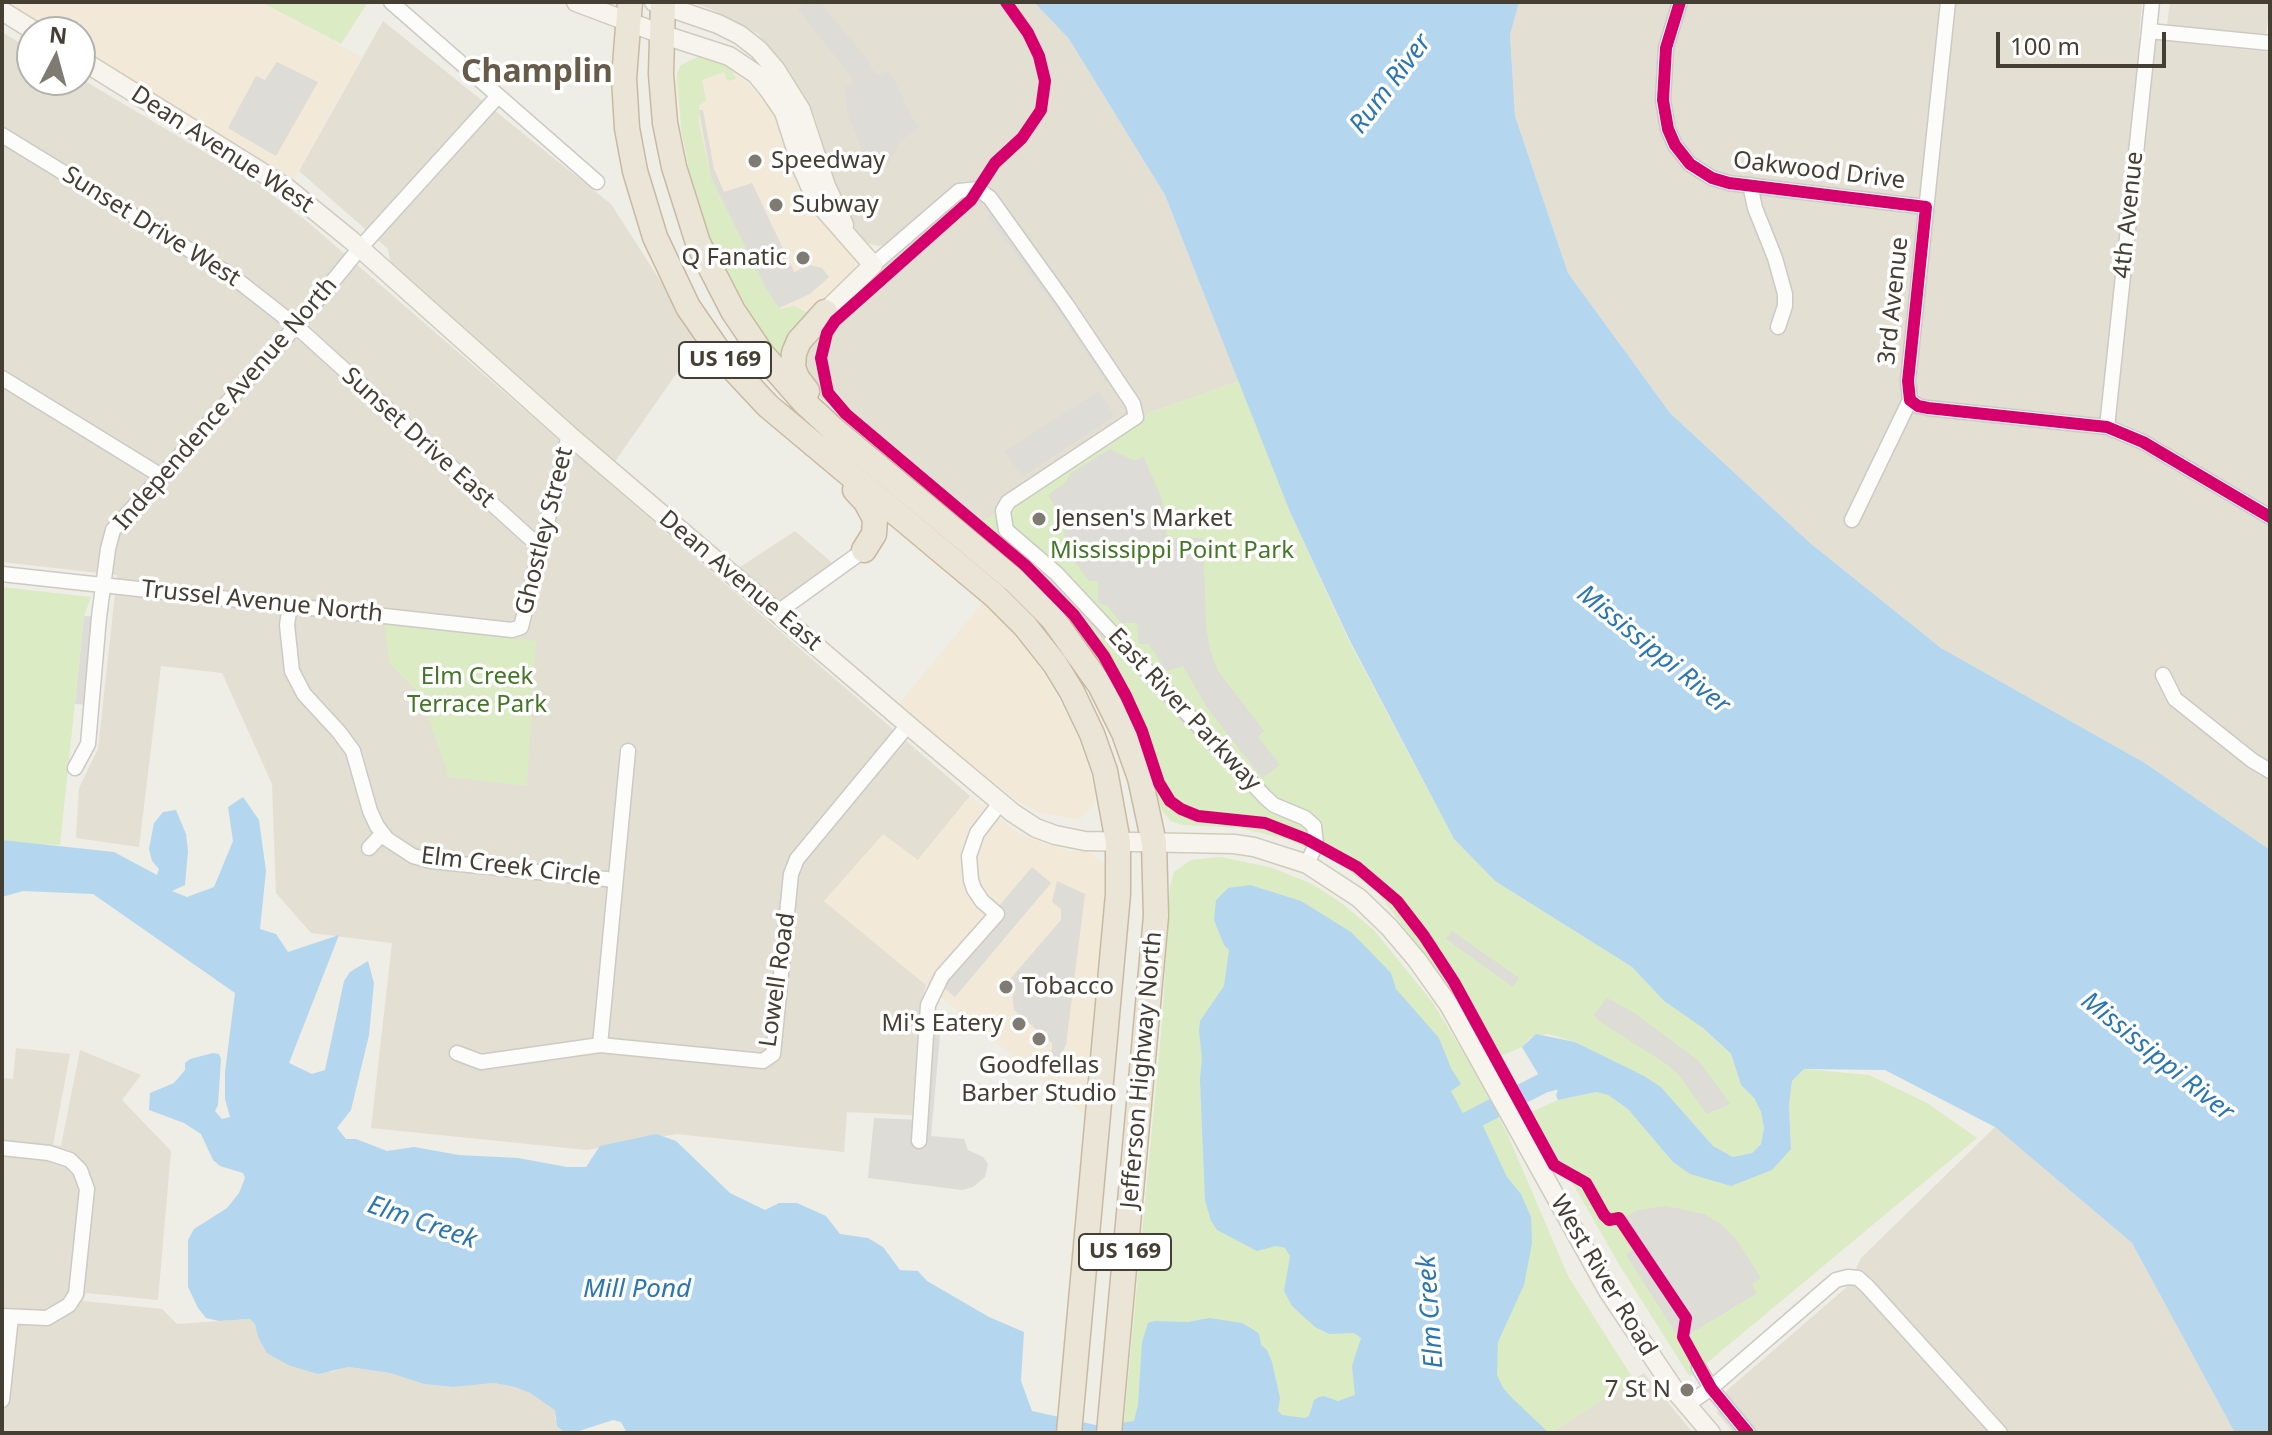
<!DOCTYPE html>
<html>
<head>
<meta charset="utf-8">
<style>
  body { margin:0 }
  #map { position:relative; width:2272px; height:1435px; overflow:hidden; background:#eeede6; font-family:"Noto Sans",sans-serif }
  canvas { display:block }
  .frame { position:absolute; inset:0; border:4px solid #443e33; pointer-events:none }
  .north { position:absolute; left:16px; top:16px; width:80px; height:80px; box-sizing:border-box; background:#fff; border:2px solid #b4b2ad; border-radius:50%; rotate:6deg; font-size:22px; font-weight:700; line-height:32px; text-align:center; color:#443e33 }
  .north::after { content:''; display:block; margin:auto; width:28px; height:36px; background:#807b72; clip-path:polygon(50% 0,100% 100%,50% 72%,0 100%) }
  .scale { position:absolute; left:1996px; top:32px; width:170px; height:36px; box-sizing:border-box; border:4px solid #443e33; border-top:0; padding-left:10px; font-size:24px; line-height:28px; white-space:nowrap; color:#443e33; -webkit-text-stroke:6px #fff; paint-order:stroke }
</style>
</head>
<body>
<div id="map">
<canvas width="2272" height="1435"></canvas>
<div class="frame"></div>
<div class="north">N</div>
<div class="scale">100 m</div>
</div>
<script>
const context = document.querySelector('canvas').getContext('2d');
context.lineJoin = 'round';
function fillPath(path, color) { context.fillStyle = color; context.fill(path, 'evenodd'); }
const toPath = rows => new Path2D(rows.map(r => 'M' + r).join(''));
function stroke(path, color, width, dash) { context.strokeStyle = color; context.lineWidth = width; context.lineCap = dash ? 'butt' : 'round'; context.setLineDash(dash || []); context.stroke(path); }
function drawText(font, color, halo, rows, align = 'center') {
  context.font = font + ' "Noto Sans",sans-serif'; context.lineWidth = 7; context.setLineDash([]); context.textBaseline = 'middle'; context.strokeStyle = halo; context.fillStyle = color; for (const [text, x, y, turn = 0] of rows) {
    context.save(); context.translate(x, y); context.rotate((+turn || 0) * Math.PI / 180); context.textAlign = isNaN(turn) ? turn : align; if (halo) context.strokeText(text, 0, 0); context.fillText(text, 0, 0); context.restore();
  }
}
fillPath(toPath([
  [689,2,1034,2,1069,39,1165,195,1239,381,1149,413,973,528,807,386,800,359,826,316,980,183,965,181,955,184,885,245,879,246,866,243,841,210,816,120,804,95,783,64,758,34,711,9],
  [1519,2,2142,2,2139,38,2270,52,2270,850,2145,763,1941,648,1810,543,1670,413,1568,273,1515,116,1510,35],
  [2170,2,2270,2,2266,35,2167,25],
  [383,21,611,204,699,341,614,463,390,261,388,249,299,171],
  [2,32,32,50,32,80,80,78,258,184,309,223,970,796,918,860,824,901,926,985,922,999,912,1115,847,1112,844,1152,677,1134,587,1150,371,1128,392,943,311,933,276,893,272,784,222,673,161,666,139,847,76,838,79,788,98,749,117,575,2,562],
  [795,531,836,566,780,603,737,569],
  [16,1048,70,1054,53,1145,61,1146,80,1050,141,1075,122,1100,171,1151,158,1300,86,1293,83,1301,162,1309,177,1324,250,1319,255,1324,258,1337,331,1372,349,1367,390,1373,424,1384,453,1387,494,1383,515,1387,530,1393,556,1410,555,1419,564,1432,573,1433,2,1433,2,1078,13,1079],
  [1995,1127,2132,1243,2235,1433,1734,1433,1717,1413,1725,1392,1848,1286,1861,1258],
  [1644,1373,1693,1433,1551,1433]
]), '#e3dfd3');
fillPath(toPath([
  [4,2,261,2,362,57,294,179,80,48,80,32,53,32],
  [692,58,730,66,768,104,791,148,792,173,805,202,819,214,856,258,854,270,813,316,752,317,712,244,689,169,676,86,677,73,681,65],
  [984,601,1005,619,1028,647,1070,720,1087,763,1095,794,1094,804,1084,816,1077,819,1040,813,1015,799,897,706],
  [970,796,1017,832,1044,844,1070,851,1087,851,1104,864,1109,876,1087,1117,824,901,883,834,918,860]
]), '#f2e9d8');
fillPath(toPath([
  [261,2,368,2,341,44],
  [701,56,730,66,736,79,727,81,724,72,702,80,706,100,699,106,699,123,711,177,764,285,780,309,794,306,813,316,782,358,752,317,712,244,689,169,681,128,677,73,681,65],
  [1239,381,1290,512,1348,639,1454,839,1495,881,1632,967,1664,1001,1702,1027,1731,1055,1741,1085,1754,1098,1761,1112,1764,1128,1761,1144,1752,1153,1733,1157,1713,1146,1661,1087,1575,1042,1548,1034,1531,1037,1522,1047,1491,1060,1444,980,1378,893,1335,860,1286,839,1240,828,1183,825,1171,821,1163,812,1130,723,1106,672,1058,607,1031,579,973,528,1149,413],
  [2,587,91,597,84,616,60,845,2,842],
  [385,624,536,641,527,786,449,777,420,695,389,663],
  [1220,857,1270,867,1312,884,1340,902,1374,930,1433,1003,1468,1060,1507,1133,1568,1276,1634,1380,1551,1433,1123,1433,1162,1023,1170,887,1174,872,1191,860],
  [1804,1069,1869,1075,1927,1103,1977,1138,1690,1377,1620,1266,1532,1112,1558,1100,1596,1092,1608,1095,1628,1109,1690,1174,1791,1149,1789,1105,1792,1081]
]), '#dbebc4');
fillPath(toPath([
  [806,2,819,2,864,55,876,75,890,71,913,120,920,127,899,142,887,167,879,172,861,147,848,115,845,87,853,84,852,78,798,9],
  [277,62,318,82,276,156,228,128,256,76,265,80],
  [699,110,703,110,714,169,724,192,752,183,794,272,810,265,822,268,829,277,810,294,779,308,764,285,711,177],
  [997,209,1114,376,1106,382,1059,312,987,216],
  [1099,391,1114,416,1023,476,1004,452],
  [1110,449,1135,461,1143,456,1162,499,1166,534,1173,538,1203,538,1206,627,1210,650,1218,671,1264,731,1258,737,1280,765,1262,778,1208,709,1183,666,1166,671,1149,644,1139,644,1137,623,1121,623,1107,605,1098,603,1098,581,1089,581,1075,562,1066,562,1064,522,1048,495,1066,482,1070,474],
  [1035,554,1230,760,1224,766,1029,560],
  [84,616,99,617,92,705,75,704],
  [1032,867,1051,883,955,997,936,981],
  [1057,881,1085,894,1066,1045,1055,1067,1045,1058,1052,1050,1052,1043,1014,1010,1011,978,1061,920,1061,909,1052,902],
  [1452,931,1519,978,1513,987,1446,939],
  [1607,998,1633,1012,1699,1061,1730,1104,1707,1114,1678,1074,1668,1065,1599,1021,1594,1015],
  [927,1011,942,1012,931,1136,964,1139,968,1150,983,1157,988,1164,985,1177,973,1187,962,1190,868,1178,874,1118,920,1120],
  [1666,1206,1704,1214,1721,1224,1736,1239,1761,1278,1752,1284,1757,1293,1690,1334,1683,1327,1676,1333,1626,1255,1634,1249,1622,1229,1627,1227,1623,1218,1639,1210]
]), '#dddcd6');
fillPath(toPath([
  [1034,2,1519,2,1510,35,1515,116,1568,273,1670,413,1810,543,1941,648,2145,763,2270,850,2270,1433,2235,1433,2132,1243,1995,1127,1885,1070,1804,1069,1792,1081,1789,1105,1791,1149,1772,1170,1731,1186,1690,1174,1673,1162,1628,1109,1608,1095,1596,1092,1558,1100,1556,1096,1558,1088,1552,1086,1547,1089,1522,1047,1536,1034,1575,1042,1644,1076,1661,1087,1713,1146,1733,1157,1752,1153,1761,1144,1764,1128,1761,1112,1754,1098,1741,1085,1731,1054,1703,1028,1664,1001,1632,967,1495,881,1454,839,1349,639,1290,512,1165,195,1069,39],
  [243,797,259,820,266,871,260,929,276,934,288,952,339,935,289,1063,312,1074,325,1070,344,981,350,972,368,961,374,983,369,1035,351,1110,337,1128,346,1139,356,1139,387,1151,414,1147,459,1155,518,1158,567,1167,586,1167,600,1146,656,1134,676,1141,730,1193,765,1210,779,1203,797,1203,826,1216,840,1234,868,1238,883,1247,900,1270,918,1271,927,1281,989,1317,1024,1332,1021,1381,1032,1411,1100,1426,1134,1421,1138,1405,1142,1342,1148,1323,1155,1321,1188,1322,1209,1318,1242,1323,1254,1330,1259,1334,1261,1345,1267,1350,1272,1362,1280,1398,1278,1411,1282,1415,1305,1418,1309,1416,1314,1400,1319,1397,1324,1396,1338,1401,1355,1395,1352,1366,1361,1338,1354,1333,1329,1334,1315,1327,1292,1306,1284,1291,1290,1256,1285,1248,1276,1246,1257,1251,1217,1230,1211,1221,1205,1200,1200,1079,1202,1059,1199,1031,1200,1021,1224,986,1229,950,1224,945,1214,920,1216,900,1228,888,1250,885,1301,901,1351,932,1391,973,1396,989,1439,1038,1451,1068,1461,1084,1451,1091,1471,1129,1482,1124,1507,1177,1521,1194,1531,1217,1532,1243,1524,1285,1498,1342,1497,1375,1503,1388,1513,1399,1549,1433,627,1433,621,1422,613,1420,573,1433,564,1432,557,1426,555,1410,530,1393,515,1387,494,1383,453,1387,424,1384,390,1373,349,1367,318,1374,288,1365,267,1353,258,1337,255,1324,250,1319,219,1321,206,1318,198,1308,188,1287,188,1240,194,1229,227,1208,239,1193,245,1178,243,1173,220,1166,213,1160,201,1134,184,1123,149,1110,150,1093,174,1083,185,1070,185,1063,190,1059,213,1053,219,1054,221,1059,218,1105,215,1111,222,1119,230,1117,225,1099,225,1072,235,993,93,894,23,891,2,897,2,840,114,852,157,875,159,869,152,861,149,849,154,823,163,812,176,810,186,834,188,851,185,885,172,891,187,897,214,887,233,841,228,807]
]), '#b4d7ef');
stroke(toPath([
  [1448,1137,1454,1129,1543,1083,1569,1076]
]), '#b4d7ef', 20);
const street = toPath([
  [391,2,597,182],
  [1680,2,1666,48,1663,100,1668,129,1675,145,1690,164,1712,178,1729,183,1926,207],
  [2149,31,2270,43],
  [2,135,232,276,296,326,542,549],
  [1750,185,1755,208,1775,258,1785,294,1785,306,1778,327],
  [873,265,959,191,978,189,990,198,1066,304,1133,404,1136,417,1008,502,1003,511,1006,530,1057,574,1265,797,1274,805,1305,818,1314,826,1316,844,1307,864],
  [2,378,163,477],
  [1910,400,1918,406,1928,408,2107,427,2143,442,2270,517],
  [2107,427,2152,2],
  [1852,520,1910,400,1908,381,1948,2],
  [2,574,512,630,521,627,569,435],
  [290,605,287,625,292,671,304,694,339,732,353,751,370,811,377,826,387,839,413,856,431,861,615,880],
  [778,612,864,550],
  [2163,675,2175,699,2253,761,2270,771],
  [75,768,88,744,99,617,108,549,113,530,296,326,360,248,498,96],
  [369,848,382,834],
  [600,1045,628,751],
  [457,1053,481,1062,600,1045,763,1061,773,1054,791,874,797,859,908,725],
  [919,1141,928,1005,942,976,997,914,982,901,974,889,971,880,969,856,977,833,1001,802],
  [2,1148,49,1153,70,1160,80,1170,87,1189,76,1294,69,1305,47,1318,2,1316],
  [1699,1368,1711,1388,1748,1433],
  [2,1400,11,1317],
  [1687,1405,1711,1388,1836,1280,1848,1277,1858,1278,1867,1286,2000,1433]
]);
const secondary = toPath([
  [576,2,661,34,729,56,756,74,769,90,784,112,802,168,816,200,873,265,825,312],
  [654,2,718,24,740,35,759,50,776,70,801,110,826,186,844,225],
  [2,11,36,32],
  [80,59,287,188,351,240,569,435,927,741,1013,813,1036,828,1055,835,1085,841,1234,844,1254,847,1307,864,1359,898,1389,927,1417,960,1449,1005,1608,1291,1676,1392,1711,1433]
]);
const highway = toPath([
  [630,2,624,78,627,128,635,171,655,237,688,307,724,359,768,406,995,596,1025,626,1055,664,1072,692,1092,734,1105,771,1118,842,1118,894,1069,1433],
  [663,2,661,74,665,123,674,167,698,243,733,311,762,354,805,403,833,429,1015,581,1053,619,1100,685,1124,733,1140,778,1154,843,1156,916,1109,1433],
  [807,391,797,378,793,367,794,353,799,341,825,312],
  [855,490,866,502,875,519,874,534,864,550]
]);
stroke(street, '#cccac4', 17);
stroke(secondary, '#cfccbe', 21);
stroke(highway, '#c8baa0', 27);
stroke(street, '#fcfcfb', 14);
stroke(secondary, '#f6f4ed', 18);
stroke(highway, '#ebe5d7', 24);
stroke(toPath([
  [1006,2,1028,33,1039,56,1045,81,1041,110,1022,138,995,163,971,200,835,321,827,333,821,358,828,393,846,414,1025,565,1074,615,1104,656,1126,696,1142,731,1159,783,1170,801,1181,809,1198,816,1265,823,1306,839,1357,867,1397,901,1424,936,1454,982,1554,1165,1586,1183,1604,1215,1609,1220,1619,1218,1686,1318,1683,1337,1711,1388,1748,1433],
  [1680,2,1666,48,1663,100,1668,129,1675,145,1690,164,1712,178,1729,183,1926,207,1908,381,1910,400,1918,406,1928,408,2107,427,2143,442,2270,517]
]), '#d6006c', 12);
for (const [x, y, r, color] of [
  [755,161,8,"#807b72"],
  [776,205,8,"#807b72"],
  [803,258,8,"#807b72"],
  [1039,519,8,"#807b72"],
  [1006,987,8,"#807b72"],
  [1019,1024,8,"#807b72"],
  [1039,1039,8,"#807b72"],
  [1687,1390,8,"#807b72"]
]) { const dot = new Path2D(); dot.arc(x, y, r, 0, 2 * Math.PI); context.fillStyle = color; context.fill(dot); stroke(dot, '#fff', 3); }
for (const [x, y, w] of [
  [725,360,92],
  [1125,1252,92]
]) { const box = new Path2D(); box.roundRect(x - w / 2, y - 18, w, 36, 6); context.fillStyle = '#fff'; context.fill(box); stroke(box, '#443e33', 2); }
drawText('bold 22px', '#443e33', null, [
  ["US 169",725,360],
  ["US 169",1125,1252]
]);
drawText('24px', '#443e33', '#fff', [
  ["Dean Avenue West",222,150,33],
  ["Oakwood Drive",1819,171,7],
  ["4th Avenue",2129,215,-84],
  ["Sunset Drive West",151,227,32],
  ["3rd Avenue",1894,301,-84],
  ["Independence Avenue North",226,404,-49],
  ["Sunset Drive East",418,438,42],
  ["Ghostley Street",545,531,-76],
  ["Dean Avenue East",740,581,40],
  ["Trussel Avenue North",262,602,6],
  ["East River Parkway",1184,710,47],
  ["Elm Creek Circle",511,867,7],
  ["Lowell Road",778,980,-82],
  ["Jefferson Highway North",1142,1070,-85],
  ["West River Road",1603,1276,59]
]);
drawText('24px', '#443e33', '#fff', [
  ["Speedway",771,161],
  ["Subway",792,205],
  ["Q Fanatic",787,258,"right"],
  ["Jensen's Market",1055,519],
  ["Tobacco",1022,987],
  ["Mi's Eatery",1003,1024,"right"],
  ["Goodfellas",1039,1066,"center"],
  ["Barber Studio",1039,1094,"center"],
  ["7 St N",1671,1390,"right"]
], 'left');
drawText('24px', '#427725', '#fff', [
  ["Mississippi Point Park",1172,551],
  ["Elm Creek",477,677],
  ["Terrace Park",477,705]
]);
drawText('italic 26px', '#2976b3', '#fff', [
  ["Rum River",1391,84,-53],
  ["Mississippi River",1653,650,39],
  ["Mississippi River",2157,1057,39],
  ["Elm Creek",422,1223,19],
  ["Mill Pond",637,1290],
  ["Elm Creek",1431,1312,-94]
]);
drawText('bold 32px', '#675c4a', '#fff', [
  ["Champlin",537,73]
]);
</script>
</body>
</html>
